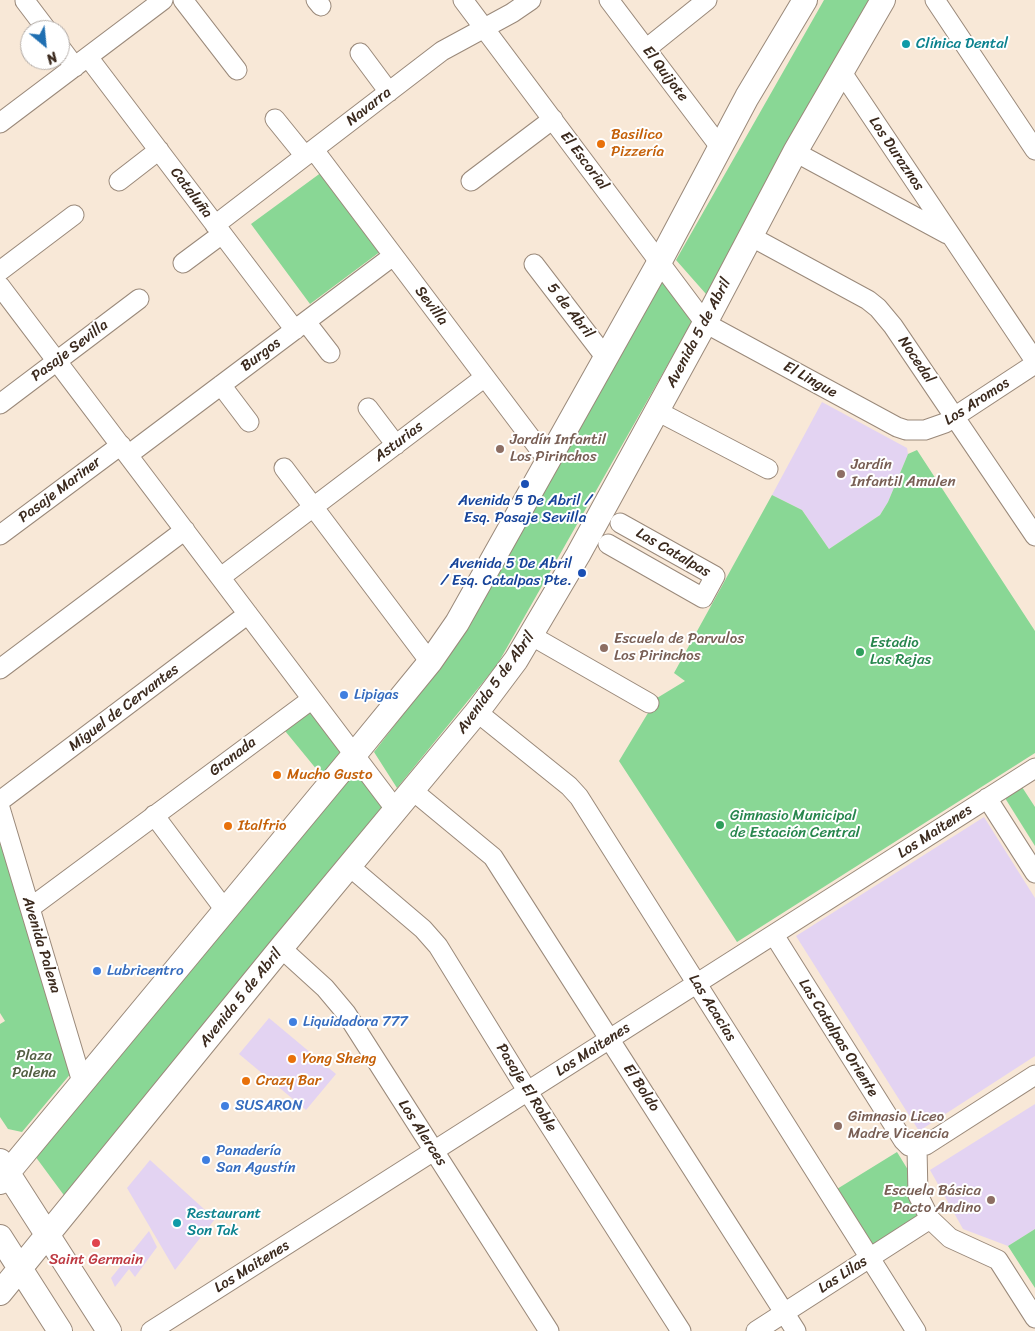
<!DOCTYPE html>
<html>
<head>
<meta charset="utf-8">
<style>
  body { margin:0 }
  #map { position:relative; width:1035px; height:1331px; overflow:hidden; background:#f8e8d7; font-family:Sriracha,sans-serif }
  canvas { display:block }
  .north { position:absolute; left:20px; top:20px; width:50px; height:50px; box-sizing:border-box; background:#fff; border:1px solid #b1aaa5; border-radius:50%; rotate:152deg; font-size:14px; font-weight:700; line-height:20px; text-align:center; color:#3b2a1e }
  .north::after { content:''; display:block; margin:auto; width:18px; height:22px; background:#1f6fb2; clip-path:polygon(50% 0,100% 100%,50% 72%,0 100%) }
</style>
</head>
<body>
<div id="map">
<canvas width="1035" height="1331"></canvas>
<div class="north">N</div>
</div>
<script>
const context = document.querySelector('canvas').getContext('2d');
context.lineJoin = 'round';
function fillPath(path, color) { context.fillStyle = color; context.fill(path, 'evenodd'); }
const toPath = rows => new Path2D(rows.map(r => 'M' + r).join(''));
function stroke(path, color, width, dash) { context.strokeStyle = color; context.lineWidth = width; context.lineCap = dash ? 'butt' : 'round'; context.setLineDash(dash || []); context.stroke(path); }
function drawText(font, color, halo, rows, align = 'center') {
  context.font = font + ' Sriracha,sans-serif'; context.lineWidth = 4; context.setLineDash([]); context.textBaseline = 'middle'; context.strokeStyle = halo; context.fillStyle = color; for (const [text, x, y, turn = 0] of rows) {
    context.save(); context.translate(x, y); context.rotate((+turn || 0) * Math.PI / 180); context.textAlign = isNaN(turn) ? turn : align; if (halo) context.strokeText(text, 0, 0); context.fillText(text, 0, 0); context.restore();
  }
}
fillPath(toPath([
  [822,402,907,448,908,454,888,502,880,515,829,549,802,510,772,495],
  [984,817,1035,898,1035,1056,919,1131,796,936],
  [269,1018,336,1074,306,1110,239,1054],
  [1035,1104,1035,1229,1008,1246,963,1229,930,1170],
  [150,1160,215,1219,175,1270,127,1188],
  [149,1231,157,1247,135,1277,129,1269,115,1287,111,1278]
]), '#e3d3f2');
fillPath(toPath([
  [824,0,872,0,706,294,676,260],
  [322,172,381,251,310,304,251,224],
  [663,279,692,322,497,665,397,788,374,752,456,646],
  [917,450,1035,631,1035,753,737,942,619,761,657,698,685,681,674,673,772,495,802,510,829,549,880,515,888,502,908,454],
  [307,708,341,751,322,776,281,726],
  [355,768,384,810,66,1198,35,1156],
  [1022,787,1035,807,1035,846,1005,798],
  [0,833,72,1072,22,1132,8,1129,0,1117,0,1024,5,1021,0,1013],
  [897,1152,913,1178,922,1217,873,1248,837,1189],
  [1035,1229,1035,1288,1008,1246]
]), '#89d795');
const minor = toPath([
  [183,0,237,70],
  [316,0,321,6],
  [463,0,705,323,897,427,906,430,925,430,945,423,1035,364],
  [609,0,720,147],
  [935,0,1035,150],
  [25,1,47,30],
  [60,47,75,67],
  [646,49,707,0],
  [360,53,389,92],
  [88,57,295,330],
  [841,71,1035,361],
  [275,119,305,156],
  [0,123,163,0],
  [314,150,549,462],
  [795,152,947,234],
  [119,181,159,150],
  [471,181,553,119],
  [215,225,442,51,512,13,531,0],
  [750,236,868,300,878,308,893,326,1035,536],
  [183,263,222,234],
  [534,264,606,358],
  [0,271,74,215],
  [0,286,396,810],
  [306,322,330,353],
  [221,385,249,422],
  [0,404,139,299],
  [368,408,396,445],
  [657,411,768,469],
  [128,455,393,256],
  [284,468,430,662],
  [0,535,121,445],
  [608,544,703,598,715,576,620,523],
  [221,577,485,377],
  [532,636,649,703],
  [0,669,185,530],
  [477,712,569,786,579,797,916,1331],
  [412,790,493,857,796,1331],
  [987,798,1035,873],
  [0,801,248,614],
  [0,808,82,1082],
  [154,815,225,910],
  [349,866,423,929,438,946,528,1092,681,1331],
  [30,908,312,699],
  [774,935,903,1140,909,1146,917,1148,926,1145,1035,1075],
  [281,948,325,988,346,1013,549,1331],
  [917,1148,918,1195,930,1219,950,1238,998,1260,1035,1318],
  [151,1331,1035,768],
  [756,1331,930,1219]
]);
const major = toPath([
  [0,1161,109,1331],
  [0,1182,354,755,430,662,457,623,660,261,747,97,805,0],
  [0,1237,60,1331],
  [0,1293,281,948,477,712,516,660,578,555,705,323,795,152,883,0]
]);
stroke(minor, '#9a897a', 21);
stroke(major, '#9a897a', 26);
stroke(minor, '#fff', 19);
stroke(major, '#fff', 24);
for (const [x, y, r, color] of [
  [906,44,5,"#0f9aa8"],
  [601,144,5,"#e8710a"],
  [500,449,5,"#8d6e63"],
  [841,474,5,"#8d6e63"],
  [525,484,5,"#1a4fb4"],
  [582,573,5,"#1a4fb4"],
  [604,648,5,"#8d6e63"],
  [860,652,5,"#2e9e5b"],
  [344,695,5,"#3f7fe0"],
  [277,775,5,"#e8710a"],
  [720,825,5,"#2e9e5b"],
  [228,826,5,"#e8710a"],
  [97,971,5,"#3f7fe0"],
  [293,1022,5,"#3f7fe0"],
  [292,1059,5,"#e8710a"],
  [246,1081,5,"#e8710a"],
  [225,1106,5,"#3f7fe0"],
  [838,1126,5,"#8d6e63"],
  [206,1160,5,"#3f7fe0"],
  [991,1200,5,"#8d6e63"],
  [177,1223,5,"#0f9aa8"],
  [96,1243,5,"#e0444e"]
]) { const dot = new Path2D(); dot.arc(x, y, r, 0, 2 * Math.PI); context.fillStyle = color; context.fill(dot); stroke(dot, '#fff', 2); }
drawText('15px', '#0d838f', '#fff', [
  ["Clínica Dental",916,44],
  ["Restaurant",187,1214],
  ["Son Tak",187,1231]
], 'left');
drawText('15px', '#3b2a1e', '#fff', [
  ["El Quijote",665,74,53],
  ["Navarra",369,107,-38],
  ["Los Duraznos",896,154,56],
  ["El Escorial",584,161,53],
  ["Cataluña",191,193,53],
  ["Sevilla",431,306,53],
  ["5 de Abril",570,311,52],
  ["Avenida 5 de Abril",699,333,-62],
  ["Pasaje Sevilla",70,351,-37],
  ["Burgos",261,355,-37],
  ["Nocedal",916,360,56],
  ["El Lingue",810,380,29],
  ["Los Aromos",977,402,-33],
  ["Asturias",399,442,-37],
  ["Pasaje Mariner",60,490,-37],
  ["Las Catalpas",673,553,30],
  ["Avenida 5 de Abril",496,683,-54],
  ["Miguel de Cervantes",124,708,-37],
  ["Granada",233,757,-37],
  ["Los Maitenes",935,832,-33],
  ["Avenida Palena",41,945,73],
  ["Avenida 5 de Abril",241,998,-51],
  ["Las Acacias",712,1008,58],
  ["Las Catalpas Oriente",838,1038,58],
  ["Los Maitenes",593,1050,-33],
  ["Pasaje El Roble",526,1088,58],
  ["El Boldo",641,1088,57],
  ["Los Alerces",422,1133,57],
  ["Los Maitenes",252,1267,-32],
  ["Las Lilas",843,1275,-33]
]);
drawText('15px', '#c56008', '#fff', [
  ["Basilico",611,135],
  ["Pizzería",611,152],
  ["Mucho Gusto",287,775],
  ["Italfrio",238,826],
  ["Yong Sheng",302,1059],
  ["Crazy Bar",256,1081]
], 'left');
drawText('15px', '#785e54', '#fff', [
  ["Jardín Infantil",510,440],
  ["Los Pirinchos",510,457],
  ["Jardín",851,465],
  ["Infantil Amulen",851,482],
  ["Escuela de Parvulos",614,639],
  ["Los Pirinchos",614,656],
  ["Gimnasio Liceo",848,1117],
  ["Madre Vicencia",848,1134],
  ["Escuela Básica",981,1191,"right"],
  ["Pacto Andino",981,1208,"right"]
], 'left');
drawText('15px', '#164399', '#fff', [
  ["Avenida 5 De Abril /",525,501],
  ["Esq. Pasaje Sevilla",525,518],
  ["Avenida 5 De Abril",572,564,"right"],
  ["/ Esq. Catalpas Pte.",572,581,"right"]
]);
drawText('15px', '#27864d', '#fff', [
  ["Estadio",870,643],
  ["Las Rejas",870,660],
  ["Gimnasio Municipal",730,816],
  ["de Estación Central",730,833]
], 'left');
drawText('15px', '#366cbe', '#fff', [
  ["Lipigas",354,695],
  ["Lubricentro",107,971],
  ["Liquidadora 777",303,1022],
  ["SUSARON",235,1106],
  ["Panadería",216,1151],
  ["San Agustín",216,1168]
], 'left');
drawText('15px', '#525e42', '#fff', [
  ["Plaza",34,1056],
  ["Palena",34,1073]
]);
drawText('15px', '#be3a42', '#fff', [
  ["Saint Germain",96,1260]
]);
</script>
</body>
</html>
